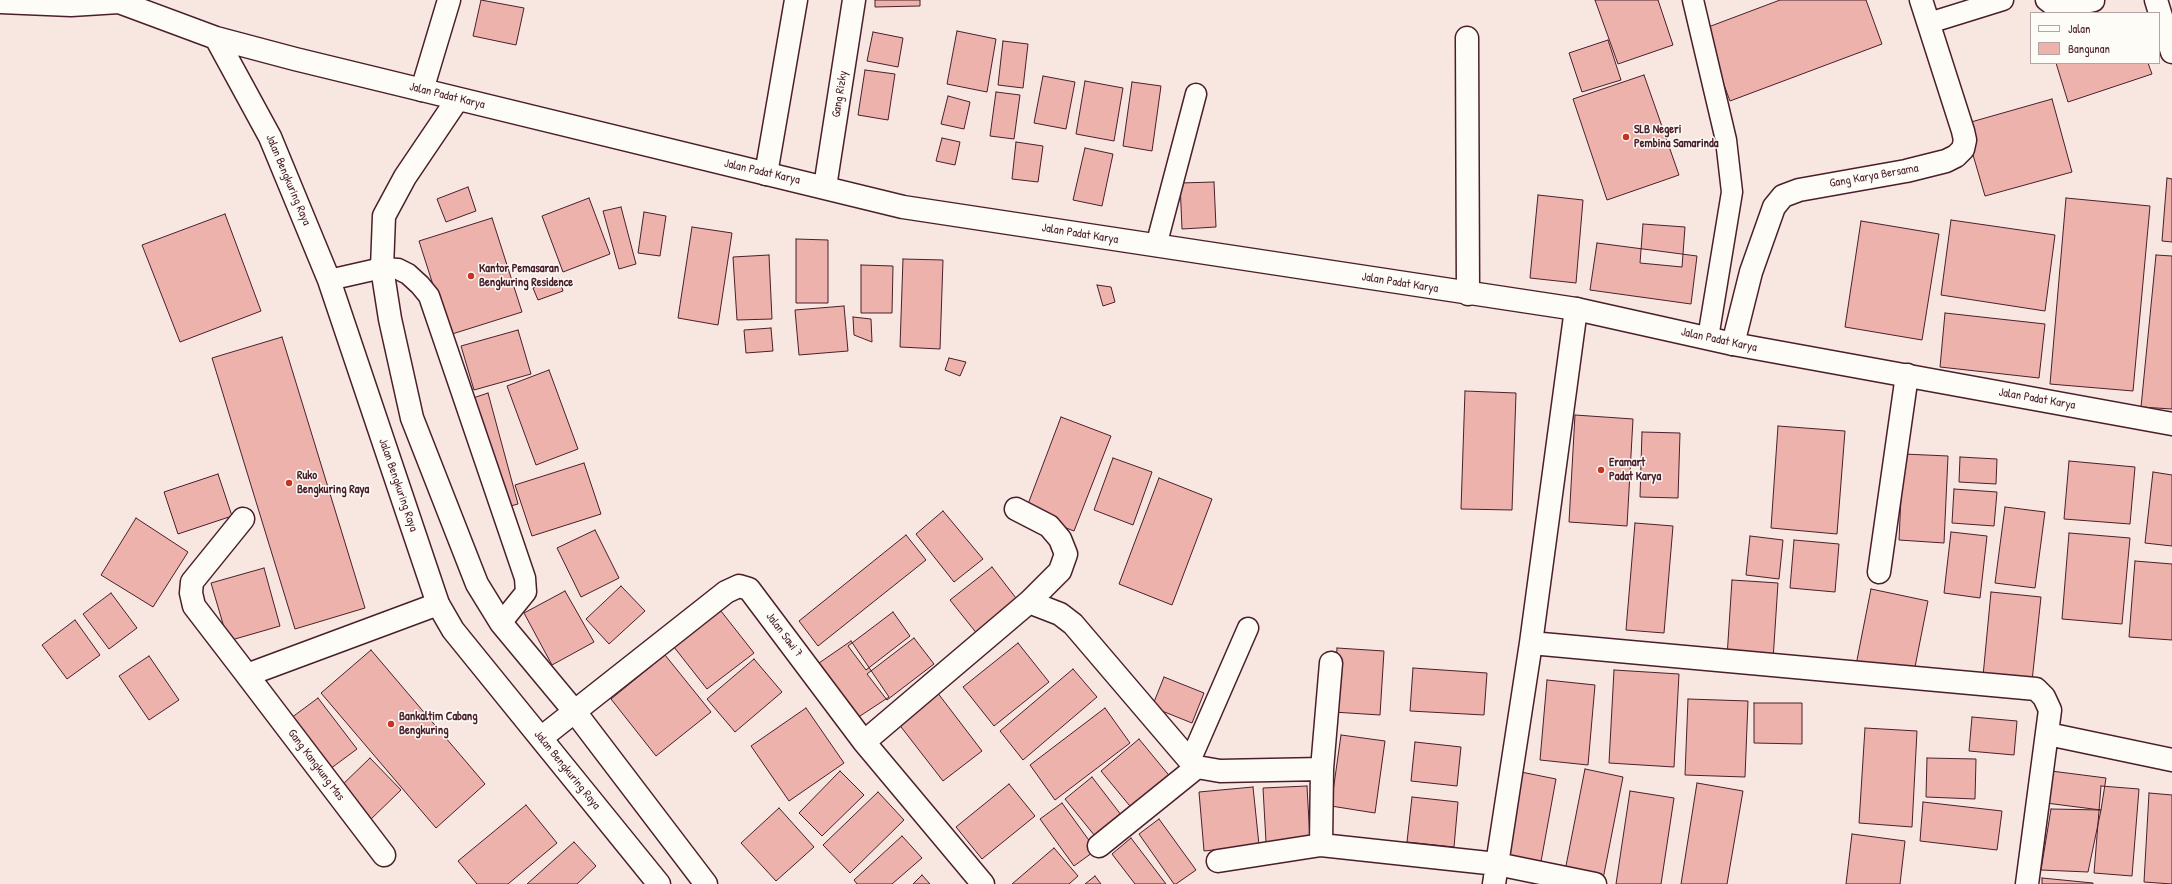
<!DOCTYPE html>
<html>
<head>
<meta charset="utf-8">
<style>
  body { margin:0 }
  #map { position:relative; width:2172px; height:884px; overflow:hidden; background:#f8e6e0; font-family:"Patrick Hand",sans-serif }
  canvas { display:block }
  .legend { position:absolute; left:2030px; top:12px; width:130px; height:52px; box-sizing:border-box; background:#fdfcf7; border:1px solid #b5a4a5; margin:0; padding:5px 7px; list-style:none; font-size:12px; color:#4a1f2b }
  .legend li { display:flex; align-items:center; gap:8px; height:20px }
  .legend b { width:20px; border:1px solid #b5a4a5 }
</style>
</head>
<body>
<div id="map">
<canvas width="2172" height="884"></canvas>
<ul class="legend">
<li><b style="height:5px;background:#fdfcf7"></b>Jalan</li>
<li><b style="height:11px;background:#edb2ab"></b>Bangunan</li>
</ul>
</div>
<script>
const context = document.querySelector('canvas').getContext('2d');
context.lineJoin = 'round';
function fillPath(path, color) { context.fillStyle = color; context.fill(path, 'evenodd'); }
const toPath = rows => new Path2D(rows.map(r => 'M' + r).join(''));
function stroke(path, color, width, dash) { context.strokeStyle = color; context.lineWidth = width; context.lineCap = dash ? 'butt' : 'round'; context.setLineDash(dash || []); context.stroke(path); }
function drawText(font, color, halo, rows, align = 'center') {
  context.font = font + ' "Patrick Hand",sans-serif'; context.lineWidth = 3; context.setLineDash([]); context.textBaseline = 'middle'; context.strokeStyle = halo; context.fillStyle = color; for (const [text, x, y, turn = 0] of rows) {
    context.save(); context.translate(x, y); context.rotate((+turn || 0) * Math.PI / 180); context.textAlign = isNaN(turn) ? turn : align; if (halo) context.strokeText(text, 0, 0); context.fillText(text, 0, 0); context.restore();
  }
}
const building = toPath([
  [481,0,524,8,516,45,473,36,481,0],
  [875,0,920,0,920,6,875,7,875,0],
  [1595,0,1658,0,1673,45,1618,64,1595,0],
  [1780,0,1866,0,1882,44,1730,101,1703,29,1780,0],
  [957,31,996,39,987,92,947,84,957,31],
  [873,32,903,38,898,67,867,61,873,32],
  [1608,40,1621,80,1582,92,1569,53,1608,40],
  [1003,41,1028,44,1023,88,998,85,1003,41],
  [2056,63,2148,63,2152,74,2068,102,2056,63],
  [865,70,895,74,888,120,858,115,865,70],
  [1644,75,1679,175,1607,200,1573,99,1644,75],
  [1043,76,1075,82,1066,129,1034,123,1043,76],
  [1085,81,1123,88,1114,141,1076,134,1085,81],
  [1132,82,1161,86,1152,151,1123,146,1132,82],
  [996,92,1020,95,1014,139,990,136,996,92],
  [948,96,970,102,964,129,941,124,948,96],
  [2052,99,2072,172,1985,196,1964,124,2052,99],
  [942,138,960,142,955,165,936,161,942,138],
  [1016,142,1043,146,1038,182,1012,179,1016,142],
  [1085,148,1113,154,1102,206,1073,200,1085,148],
  [2167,178,2172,179,2172,242,2162,241,2167,178],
  [1214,182,1216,227,1182,229,1180,183,1214,182],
  [468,187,476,211,446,222,437,199,468,187],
  [1538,195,1583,200,1576,283,1530,278,1538,195],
  [589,198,610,254,563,272,542,216,589,198],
  [2066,198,2150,206,2133,391,2050,384,2066,198],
  [621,207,636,264,619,269,603,211,621,207],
  [644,212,666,216,660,256,638,253,644,212],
  [225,214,261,311,180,342,142,245,225,214],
  [492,218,522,312,449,335,419,241,492,218],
  [1951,220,2055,235,2045,311,1941,295,1951,220],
  [1861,221,1939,234,1922,340,1845,327,1861,221],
  [1643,224,1685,227,1682,267,1640,263,1643,224],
  [692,227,732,233,718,325,678,318,692,227],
  [796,239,828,240,828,303,796,303,796,239],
  [1597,243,1697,256,1691,304,1590,290,1597,243],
  [769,255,772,319,737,320,733,257,769,255],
  [2156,255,2172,256,2172,409,2141,407,2156,255],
  [903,259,943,260,940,349,900,347,903,259],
  [861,265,893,266,892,313,861,313,861,265],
  [559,279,563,291,538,300,533,288,559,279],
  [1097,285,1111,287,1115,302,1103,306,1097,285],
  [844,306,848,351,799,355,795,310,844,306],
  [1945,313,2045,324,2039,378,1940,367,1945,313],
  [853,317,871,319,872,342,854,335,853,317],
  [771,328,773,351,746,353,744,330,771,328],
  [518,330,531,374,474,390,461,346,518,330],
  [282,337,365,608,295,629,212,358,282,337],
  [949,358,966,362,960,376,945,370,949,358],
  [549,370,578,449,536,465,507,386,549,370],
  [1465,391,1516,393,1512,510,1461,509,1465,391],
  [488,393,518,504,503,508,473,398,488,393],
  [1575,415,1633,419,1627,526,1569,522,1575,415],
  [1061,417,1111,436,1074,531,1025,512,1061,417],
  [1778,426,1845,431,1837,534,1771,528,1778,426],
  [1642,432,1680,433,1678,498,1640,497,1642,432],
  [1903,454,1948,456,1944,543,1899,540,1903,454],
  [1960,457,1997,459,1996,484,1959,482,1960,457],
  [1113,458,1152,472,1133,525,1094,510,1113,458],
  [2069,461,2135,467,2130,524,2064,519,2069,461],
  [584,463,601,514,532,536,515,485,584,463],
  [2153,472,2172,475,2172,546,2145,543,2153,472],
  [218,474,232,516,178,534,164,492,218,474],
  [1159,478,1212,499,1172,605,1119,584,1159,478],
  [1954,489,1997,492,1994,526,1952,523,1954,489],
  [2005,507,2045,512,2035,588,1995,583,2005,507],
  [943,511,983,559,954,582,916,534,943,511],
  [136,518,188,552,153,607,101,575,136,518],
  [1635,523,1673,526,1664,633,1626,630,1635,523],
  [595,530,619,578,581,597,557,548,595,530],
  [1951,532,1987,536,1980,598,1944,593,1951,532],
  [2069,533,2130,538,2122,624,2062,619,2069,533],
  [906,535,926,560,818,646,799,621,906,535],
  [1750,536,1783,540,1779,579,1746,575,1750,536],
  [1794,540,1839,544,1835,592,1790,588,1794,540],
  [2135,561,2172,564,2172,640,2129,637,2135,561],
  [992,567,1019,602,978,635,950,600,992,567],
  [264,568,280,626,228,641,211,583,264,568],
  [1732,580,1778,583,1773,660,1727,657,1732,580],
  [621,586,645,611,609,644,586,619,621,586],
  [1871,589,1928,601,1913,677,1856,665,1871,589],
  [565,591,594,642,552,665,524,613,565,591],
  [1991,592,2041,597,2032,681,1983,676,1991,592],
  [111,593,137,628,109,649,83,614,111,593],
  [717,606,754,653,707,689,670,642,717,606],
  [893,612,910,636,866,670,848,646,893,612],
  [75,620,100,655,67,679,42,645,75,620],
  [914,638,934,664,887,700,867,674,914,638],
  [851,641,889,697,857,718,819,663,851,641],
  [1018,643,1049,682,994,726,963,687,1018,643],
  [1337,648,1384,651,1380,715,1333,712,1337,648],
  [371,650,485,784,436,828,321,693,371,650],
  [665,655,711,712,656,756,611,699,665,655],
  [149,656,179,700,149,720,119,676,149,656],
  [754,659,782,692,735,732,707,699,754,659],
  [1413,668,1487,673,1484,715,1410,711,1413,668],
  [1073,669,1097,697,1023,760,1000,731,1073,669],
  [1614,670,1679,674,1674,767,1609,763,1614,670],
  [1164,677,1204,693,1192,723,1152,707,1164,677],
  [1547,680,1595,685,1588,765,1540,760,1547,680],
  [937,692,982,751,943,781,898,723,937,692],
  [318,698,357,749,330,769,291,718,318,698],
  [1688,699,1748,701,1745,777,1685,775,1688,699],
  [1754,703,1802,703,1802,744,1754,743,1754,703],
  [806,708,844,763,789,801,751,746,806,708],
  [1105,708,1130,743,1055,800,1030,765,1105,708],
  [1972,717,2017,721,2014,755,1969,751,1972,717],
  [1865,728,1917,731,1912,827,1859,823,1865,728],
  [1341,735,1385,741,1375,813,1331,806,1341,735],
  [1139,739,1172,779,1134,811,1101,771,1139,739],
  [1415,742,1461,747,1457,786,1411,781,1415,742],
  [370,758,401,790,369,821,338,789,370,758],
  [1927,758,1976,759,1975,799,1926,797,1927,758],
  [1585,769,1623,777,1602,884,1564,876,1585,769],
  [840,771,864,795,822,836,799,813,840,771],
  [1516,771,1556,779,1540,867,1499,859,1516,771],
  [2051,771,2106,778,2101,810,2046,803,2051,771],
  [1092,777,1125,820,1099,841,1065,799,1092,777],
  [1697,783,1743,791,1727,884,1681,884,1697,783],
  [1009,784,1035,816,982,859,956,827,1009,784],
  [1307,786,1310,840,1266,842,1263,788,1307,786],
  [2101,786,2139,789,2132,876,2094,873,2101,786],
  [1253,787,1259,845,1204,851,1199,792,1253,787],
  [1630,791,1674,798,1661,884,1616,884,1630,791],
  [878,792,904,820,850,873,823,845,878,792],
  [2149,793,2172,795,2172,884,2144,882,2149,793],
  [1412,797,1458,802,1454,847,1407,842,1412,797],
  [1923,802,2002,811,1997,850,1920,841,1923,802],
  [1062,803,1096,850,1074,866,1040,819,1062,803],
  [526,805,557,843,508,884,477,884,458,861,526,805],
  [779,808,814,847,776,881,741,843,779,808],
  [2051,809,2101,810,2088,872,2041,870,2051,809],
  [1159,819,1196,870,1176,884,1174,884,1139,834,1159,819],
  [1852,834,1905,841,1900,884,1846,884,1852,834],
  [902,836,922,858,892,884,857,884,854,880,902,836],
  [1131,838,1166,884,1135,884,1112,854,1131,838],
  [574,842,596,866,577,884,527,884,574,842],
  [1054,848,1078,876,1069,884,1012,884,1054,848],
  [922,875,930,884,913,884,922,875],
  [1095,876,1101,884,1085,884,1095,876],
  [2042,878,2093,883,2093,884,2042,884,2042,878]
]);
fillPath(building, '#edb2ab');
stroke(building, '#4a1f2b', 1);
const lane = toPath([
  [1693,0,1726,140,1732,192,1708,338],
  [2046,0,2058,9,2094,1],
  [1929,23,2003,0],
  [1156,246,1196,94],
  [329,280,382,268,398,269,408,274,420,285,429,296,525,578,526,592,501,623],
  [1190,761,1248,628]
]);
const street = toPath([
  [2156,0,2172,52],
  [1467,38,1468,294],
  [422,90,449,0],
  [766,174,796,0],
  [825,187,854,0],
  [1733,344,1751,272,1774,207,1783,196,1799,190,1906,171,1946,161,1956,156,1963,149,1965,140,1963,131,1921,0],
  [243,519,192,582,191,593,194,606,247,675,438,604],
  [1879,572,1907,375],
  [1029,602,1060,614,1073,624,1190,761,1197,767,1220,771,1322,769],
  [1531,643,2036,689,2044,697,2050,710,2027,884],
  [247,675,384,855],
  [2048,734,2172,760],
  [541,738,726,592,739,586,749,589,864,742,983,884],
  [864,742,1029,602,1060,571,1066,554,1060,539,1049,526,1016,509],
  [1321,845,1322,769,1331,663],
  [1099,846,1197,767],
  [1218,861,1321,845,1497,864,1595,884],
  [1494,884,1531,643,1576,309]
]);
const secondary = toPath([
  [0,2,71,5,119,2,216,38,295,59,903,207,1576,309,1733,344,2172,424],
  [216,38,270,137,329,280,438,604,453,630,659,884],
  [457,100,405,177,384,216,382,268,390,319,412,418,477,584,501,623,575,712,706,884]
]);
stroke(lane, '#4a1f2b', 23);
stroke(street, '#4a1f2b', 25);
stroke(secondary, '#4a1f2b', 25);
stroke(lane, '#fdfcf7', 20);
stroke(street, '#fdfcf7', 22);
stroke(secondary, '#fdfcf7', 22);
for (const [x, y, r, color] of [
  [1626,137,4,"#c8321e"],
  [471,276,4,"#c8321e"],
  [1601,470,4,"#c8321e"],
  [289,483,4,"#c8321e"],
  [391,724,4,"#c8321e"]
]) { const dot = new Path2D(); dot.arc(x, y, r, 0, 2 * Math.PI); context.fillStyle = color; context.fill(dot); stroke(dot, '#fdfcf7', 1.5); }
drawText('12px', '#4a1f2b', '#fdfcf7', [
  ["Gang Rizky",840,94,-81],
  ["Jalan Padat Karya",447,96,14],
  ["Jalan Padat Karya",762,172,13],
  ["Gang Karya Bersama",1874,176,-10],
  ["Jalan Bengkuring Raya",288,180,67],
  ["Jalan Padat Karya",1080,234,9],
  ["Jalan Padat Karya",1400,283,9],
  ["Jalan Padat Karya",1719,340,12],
  ["Jalan Padat Karya",2037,399,10],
  ["Jalan Bengkuring Raya",398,485,71],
  ["Jalan Sawi 7",784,635,53],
  ["Gang Kangkung Mas",316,765,53],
  ["Jalan Bengkuring Raya",567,770,51]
]);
drawText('bold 12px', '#4a1f2b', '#fdfcf7', [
  ["SLB Negeri",1634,130],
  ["Pembina Samarinda",1634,144],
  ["Kantor Pemasaran",479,269],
  ["Bengkuring Residence",479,283],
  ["Eramart",1609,463],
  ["Padat Karya",1609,477],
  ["Ruko",297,476],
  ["Bengkuring Raya",297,490],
  ["Bankaltim Cabang",399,717],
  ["Bengkuring",399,731]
], 'left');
</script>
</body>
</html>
